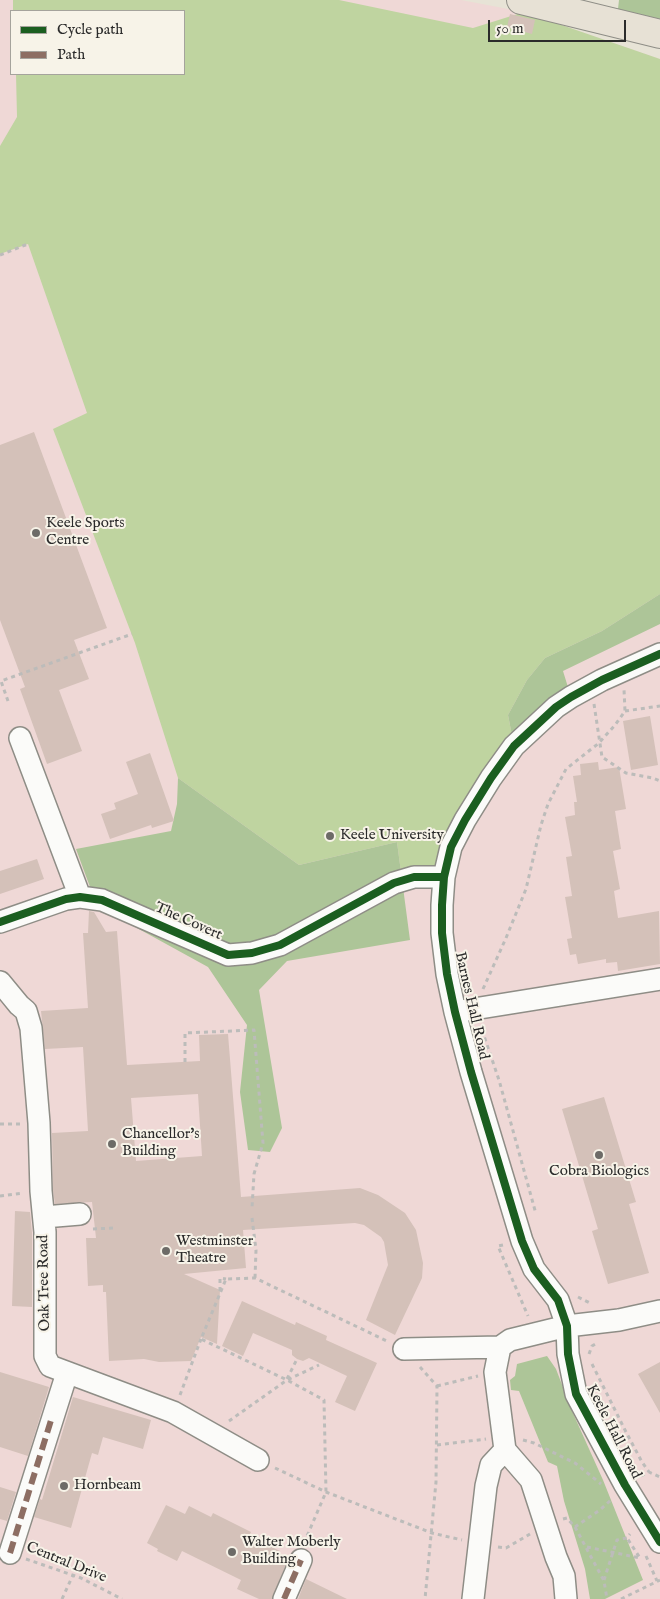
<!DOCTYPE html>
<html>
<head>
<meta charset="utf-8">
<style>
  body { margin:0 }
  #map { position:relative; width:660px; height:1599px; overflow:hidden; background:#e7e3d6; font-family:"IM FELL English",serif }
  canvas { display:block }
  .legend { position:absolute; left:10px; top:10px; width:175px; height:65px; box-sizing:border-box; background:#f7f3e8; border:1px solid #a5a39c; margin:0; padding:6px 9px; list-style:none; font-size:15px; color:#2b2b2b }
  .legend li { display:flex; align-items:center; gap:10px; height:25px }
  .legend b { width:25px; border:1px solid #a5a39c }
  .scale { position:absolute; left:488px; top:20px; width:138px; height:22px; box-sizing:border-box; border:2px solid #2b2b2b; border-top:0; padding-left:6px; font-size:15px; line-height:18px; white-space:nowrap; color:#2b2b2b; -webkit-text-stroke:4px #f7f3e8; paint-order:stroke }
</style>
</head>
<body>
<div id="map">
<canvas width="660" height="1599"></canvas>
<ul class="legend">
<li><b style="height:6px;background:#1b5e20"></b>Cycle path</li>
<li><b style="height:6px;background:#8d6e63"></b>Path</li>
</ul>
<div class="scale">50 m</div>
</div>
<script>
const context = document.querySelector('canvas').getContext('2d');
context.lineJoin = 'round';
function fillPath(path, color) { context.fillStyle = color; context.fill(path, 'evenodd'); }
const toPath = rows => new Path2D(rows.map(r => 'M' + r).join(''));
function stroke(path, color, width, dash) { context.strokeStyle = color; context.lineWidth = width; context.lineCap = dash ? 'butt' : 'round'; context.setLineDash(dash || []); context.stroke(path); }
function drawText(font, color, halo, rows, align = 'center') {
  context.font = font + ' "IM FELL English",serif'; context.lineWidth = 4; context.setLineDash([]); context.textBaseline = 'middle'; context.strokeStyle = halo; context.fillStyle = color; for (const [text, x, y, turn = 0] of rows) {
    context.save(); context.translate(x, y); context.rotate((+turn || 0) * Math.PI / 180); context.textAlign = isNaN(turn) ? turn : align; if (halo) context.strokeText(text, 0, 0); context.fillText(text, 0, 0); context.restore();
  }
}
fillPath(toPath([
  [0,0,461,0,524,12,660,59,660,1599,0,1599],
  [11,11,184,11,184,74,11,74]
]), '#efd8d6');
fillPath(toPath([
  [13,0,339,0,473,28,524,12,660,59,660,594,602,631,545,658,527,680,508,715,514,746,444,877,402,880,397,842,299,865,178,778,135,643,53,429,87,413,28,244,0,254,0,146,17,117,16,74,184,74,184,11,13,11]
]), '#bfd4a0');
fillPath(toPath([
  [619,0,660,0,660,19,618,9],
  [660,594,660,624,563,671,571,697,514,746,508,715,527,680,545,658,602,631],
  [178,778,299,865,397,842,410,940,287,961,259,990,282,1128,270,1152,248,1150,240,1092,247,1025,208,967,97,906,76,849,171,831,177,804],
  [547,1356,556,1369,572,1411,603,1480,643,1580,605,1599,590,1599,585,1569,564,1501,557,1466,548,1462,519,1391,511,1390,510,1380,515,1376,517,1364]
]), '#adc598');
fillPath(toPath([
  [510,14,535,20,532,34,507,27],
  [34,432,107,628,74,640,89,679,59,690,82,751,47,764,20,689,25,687,0,620,0,445],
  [650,716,658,765,631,770,623,721],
  [150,753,174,821,152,828,151,825,110,839,101,814,116,809,114,803,138,794,126,762],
  [598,762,599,770,619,767,626,809,615,811,621,849,613,851,620,889,614,891,618,918,659,911,660,964,618,971,617,962,606,963,606,959,578,964,576,954,570,955,567,939,572,938,565,897,572,896,566,857,572,856,565,817,575,815,574,802,577,802,573,776,581,775,580,764],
  [37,859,44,879,0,894,0,871],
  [89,911,94,912,106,932,117,931,127,1065,200,1061,199,1035,228,1034,241,1197,360,1188,378,1195,405,1213,416,1230,423,1263,422,1278,395,1335,366,1320,388,1265,384,1242,381,1237,364,1225,355,1223,243,1230,246,1268,184,1274,220,1290,217,1344,201,1337,191,1361,159,1362,144,1359,109,1361,106,1292,103,1292,103,1285,88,1286,86,1238,96,1238,92,1202,55,1204,53,1190,52,1133,88,1131,83,1047,45,1049,41,1011,88,1008,83,933,88,933],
  [198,1094,202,1156,136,1161,131,1098],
  [604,1097,636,1202,629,1204,649,1273,608,1284,592,1231,598,1229,562,1109],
  [15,1211,30,1212,32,1233,32,1307,12,1306],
  [242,1301,295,1325,296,1322,327,1336,326,1340,377,1363,355,1411,335,1402,347,1376,309,1358,303,1361,297,1359,292,1355,292,1350,253,1333,243,1356,222,1346],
  [660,1362,660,1413,638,1374],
  [0,1372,49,1387,28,1456,0,1447],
  [73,1397,151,1420,143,1449,103,1437,98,1455,92,1453,71,1528,34,1517,40,1499,42,1500],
  [0,1487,16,1492,7,1521,0,1519],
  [166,1505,185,1514,189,1506,211,1517,213,1513,251,1532,249,1536,280,1551,278,1554,288,1559,272,1599,259,1599,237,1589,241,1580,182,1551,177,1561,157,1551,158,1549,147,1543],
  [306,1579,347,1599,298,1599]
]), '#d4c1b9');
const minor = toPath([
  [660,654,602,680,571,697,556,707,514,746,491,778,465,820,451,847,444,877,442,905,442,933,447,974,455,1012,471,1072,522,1241,534,1269,558,1300,567,1326,568,1354,576,1394,625,1485,660,1542],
  [20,738,80,897],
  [0,922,66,899,80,897,102,900,228,955,252,953,280,945,394,883,414,877,444,877],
  [0,982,19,1005,26,1011,31,1028,39,1123,41,1191,45,1232,45,1356,50,1366,173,1412,258,1460],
  [455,1012,660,979],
  [44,1217,80,1214],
  [500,1347,495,1372,505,1450,531,1480,556,1557,564,1576,566,1599],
  [404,1349,500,1347,510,1340,567,1326,619,1320,660,1311],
  [10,1553,67,1373],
  [284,1599,301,1560],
  [473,1599,486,1486,491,1465,505,1450]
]);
const major = toPath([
  [521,0,660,34]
]);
stroke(minor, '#8e8d86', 24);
stroke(major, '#8e8d86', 30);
stroke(toPath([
  [0,255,28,244],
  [8,701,1,681,132,634],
  [594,704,602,757,626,773,653,778,660,781],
  [625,711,660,706],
  [483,989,506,938,526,889,541,825,548,804,566,769,599,743,615,725,625,711,624,689],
  [482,1030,499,1080,536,1214],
  [185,1062,185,1033,254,1030,263,1143,254,1174,252,1208],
  [0,1124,21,1124],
  [0,1196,23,1193],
  [252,1218,256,1250,255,1278],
  [93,1229,114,1228],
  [503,1245,498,1246,528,1316],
  [220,1291,220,1278,226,1279],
  [578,1297,590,1303],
  [589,1354,592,1346,597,1343],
  [592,1364,626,1432,642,1462,649,1472],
  [420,1367,437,1386,436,1482,425,1599],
  [287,1379,296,1361],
  [437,1386,478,1376],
  [180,1395,201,1339],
  [229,1421,287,1380,319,1365],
  [523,1440,534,1443,575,1463,601,1484],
  [437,1445,486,1439],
  [275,1468,326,1492,432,1533,462,1540],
  [641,1476,649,1472,660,1477],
  [563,1519,567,1518,575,1527,600,1510,612,1499],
  [575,1527,604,1581,607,1599],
  [304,1543,326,1492,324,1400,287,1380,201,1339,226,1279,255,1278,389,1342],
  [498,1547,506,1548,530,1534],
  [587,1547,640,1558,627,1538],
  [646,1556,657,1581],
  [26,1559,81,1578,122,1599],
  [604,1580,617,1540,627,1538,630,1534],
  [62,1599,73,1575],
  [621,1599,660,1580]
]), '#bcbcba', 3, [4, 4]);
stroke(minor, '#fbfbf9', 21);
stroke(major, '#e7e1d5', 28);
stroke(toPath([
  [10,1553,52,1417],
  [284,1599,301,1560]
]), '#8d6e63', 6, [12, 6]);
stroke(toPath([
  [660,654,602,680,571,697,556,707,514,746,491,778,465,820,451,847,444,877,442,905,442,933,447,974,455,1012,471,1072,522,1241,534,1269,558,1300,567,1326,568,1354,576,1394,625,1485,660,1542],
  [0,922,66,899,80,897,102,900,228,955,252,953,280,945,394,883,414,877,444,877]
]), '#1b5e20', 8);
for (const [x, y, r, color] of [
  [36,533,5,"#6d6b67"],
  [330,836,5,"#6d6b67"],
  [112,1144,5,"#6d6b67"],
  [599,1155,5,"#6d6b67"],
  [166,1251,5,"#6d6b67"],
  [64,1486,5,"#6d6b67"],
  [232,1552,5,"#6d6b67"]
]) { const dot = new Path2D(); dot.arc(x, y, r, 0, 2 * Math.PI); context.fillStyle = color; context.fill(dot); stroke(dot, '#f7f3e8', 2); }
drawText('15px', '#2b2b2b', '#f7f3e8', [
  ["Keele Sports",46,524],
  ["Centre",46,541],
  ["Keele University",340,836],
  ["Chancellor's",122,1135],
  ["Building",122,1152],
  ["Cobra Biologics",599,1172,"center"],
  ["Westminster",176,1242],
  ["Theatre",176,1259],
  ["Hornbeam",74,1486],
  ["Walter Moberly",242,1543],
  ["Building",242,1560]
], 'left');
drawText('15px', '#2b2b2b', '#f7f3e8', [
  ["The Covert",188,922,24],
  ["Barnes Hall Road",471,1006,77],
  ["Oak Tree Road",45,1283,-91],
  ["Keele Hall Road",613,1432,63],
  ["Central Drive",66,1563,22]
]);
</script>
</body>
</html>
